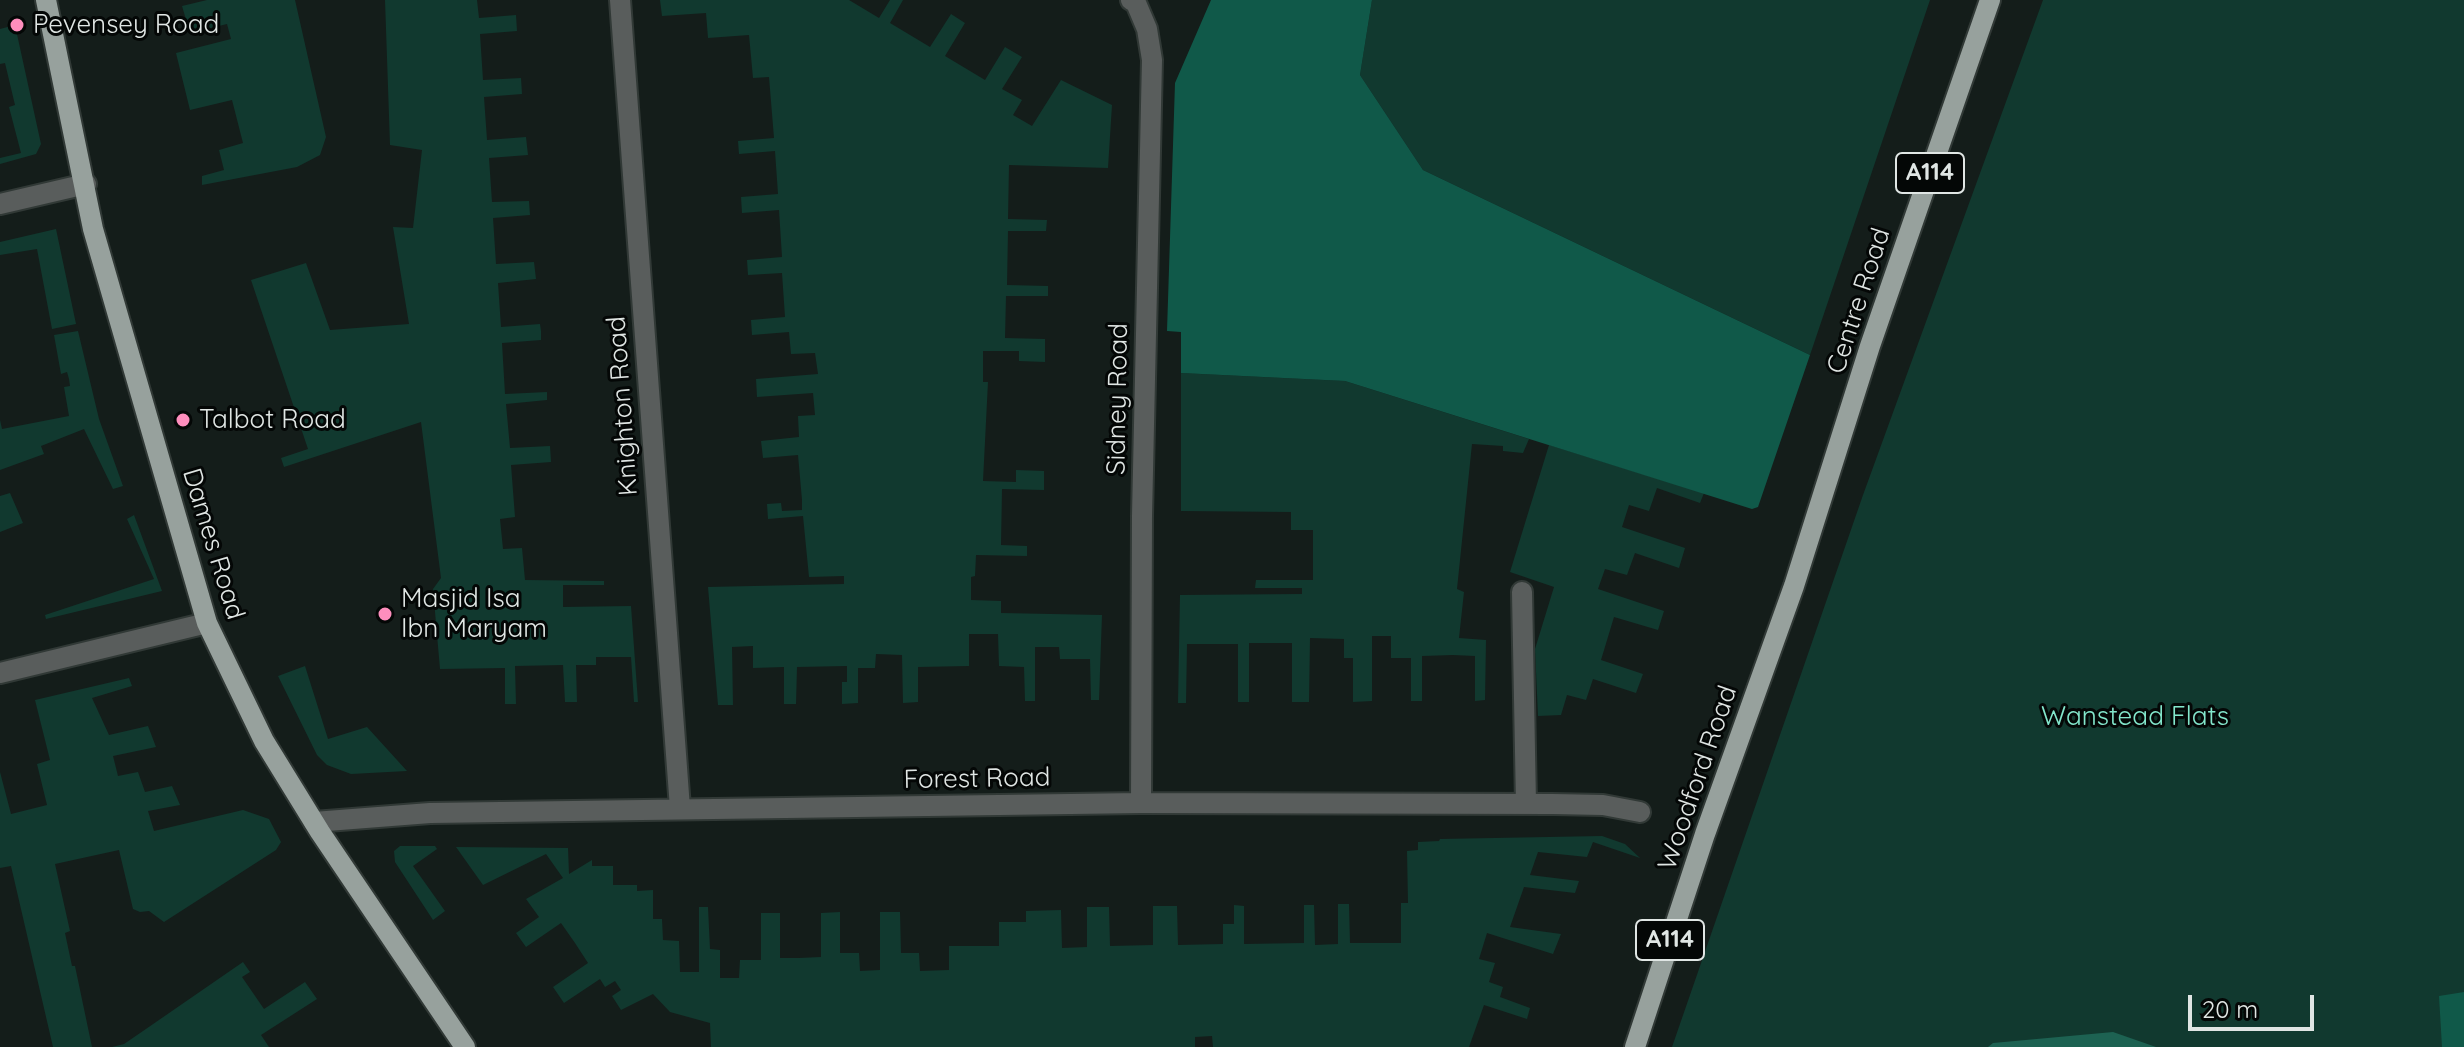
<!DOCTYPE html>
<html>
<head>
<meta charset="utf-8">
<style>
  body { margin:0 }
  #map { position:relative; width:2464px; height:1047px; overflow:hidden; background:#141d1a; font-family:Quicksand,sans-serif }
  canvas { display:block }
  .scale { position:absolute; left:2188px; top:995px; width:126px; height:36px; box-sizing:border-box; border:4px solid #e0e6e4; border-top:0; padding-left:10px; font-size:24px; line-height:28px; white-space:nowrap; color:#e0e6e4; -webkit-text-stroke:6px #040706; paint-order:stroke }
</style>
</head>
<body>
<div id="map">
<canvas width="2464" height="1047"></canvas>
<div class="scale">20 m</div>
</div>
<script>
const context = document.querySelector('canvas').getContext('2d');
context.lineJoin = 'round';
function fillPath(path, color) { context.fillStyle = color; context.fill(path, 'evenodd'); }
const toPath = rows => new Path2D(rows.map(r => 'M' + r).join(''));
function stroke(path, color, width, dash) { context.strokeStyle = color; context.lineWidth = width; context.lineCap = dash ? 'butt' : 'round'; context.setLineDash(dash || []); context.stroke(path); }
function drawText(font, color, halo, rows, align = 'center') {
  context.font = font + ' Quicksand,sans-serif'; context.lineWidth = 6; context.setLineDash([]); context.textBaseline = 'middle'; context.strokeStyle = halo; context.fillStyle = color; for (const [text, x, y, turn = 0] of rows) {
    context.save(); context.translate(x, y); context.rotate((+turn || 0) * Math.PI / 180); context.textAlign = isNaN(turn) ? turn : align; if (halo) context.strokeText(text, 0, 0); context.fillText(text, 0, 0); context.restore();
  }
}
fillPath(toPath([
  [207,0,295,0,326,137,320,155,297,167,202,185,202,176,224,170,219,150,243,143,232,100,190,110,176,53,231,39,227,24,190,33,182,6],
  [385,0,477,0,479,18,516,15,517,31,480,34,483,80,521,78,522,94,484,97,487,140,526,137,528,155,489,158,492,202,529,201,530,215,493,218,496,264,534,262,536,279,498,283,501,327,540,324,541,331,541,340,502,343,505,394,547,392,547,400,506,404,510,448,550,446,551,462,511,465,515,517,500,519,503,549,522,548,525,580,604,581,604,585,563,585,563,607,631,606,638,702,634,702,631,657,596,657,596,665,576,665,577,702,565,702,563,665,515,666,516,704,505,704,505,668,440,669,433,589,441,578,421,422,284,467,281,458,308,449,251,280,306,263,330,330,409,324,393,227,413,228,422,150,390,145],
  [660,0,849,0,879,18,890,0,903,0,890,23,930,47,951,14,965,23,945,56,985,80,1005,47,1022,57,1002,89,1022,100,1013,115,1032,126,1061,80,1112,105,1108,168,1009,165,1008,219,1047,220,1046,231,1008,231,1007,285,1048,286,1048,296,1006,296,1005,338,1045,339,1045,362,1019,361,1019,351,983,351,983,382,988,382,983,481,1016,482,1016,470,1044,471,1044,490,1002,489,1001,545,1027,546,1027,556,976,555,975,576,971,577,971,600,1001,601,1001,613,1102,615,1099,700,1091,700,1090,659,1060,659,1059,647,1035,647,1035,701,1025,701,1024,667,999,666,998,634,969,634,969,666,918,667,918,702,903,703,902,655,876,654,875,668,858,668,858,703,842,704,842,682,847,682,847,666,797,667,796,704,784,704,784,667,753,668,753,646,732,647,733,705,718,705,708,587,844,584,844,576,809,577,803,516,768,519,767,504,781,503,782,511,802,510,802,500,798,455,763,458,761,441,799,437,798,416,815,415,813,393,757,397,756,379,818,374,815,353,791,354,789,332,752,335,751,320,785,317,782,273,748,275,747,260,782,257,779,210,742,213,741,197,778,194,775,151,739,154,738,141,774,138,769,77,753,78,749,35,708,38,706,13,662,16],
  [1372,0,1930,0,1810,355,1423,170,1360,75],
  [2043,0,2464,0,2464,1047,1672,1047,1863,495],
  [15,25,41,144,36,154,0,164,0,158,21,153,9,107,15,105,5,63,0,64,0,29],
  [56,229,76,324,52,329,37,249,0,255,0,242],
  [78,331,99,419,123,486,113,489,84,429,41,446,44,454,0,470,0,420,2,429,69,416,64,387,70,386,69,379,67,372,61,374,54,335],
  [1181,373,1345,381,1529,439,1523,453,1503,451,1503,446,1472,444,1457,589,1464,592,1459,638,1486,640,1485,700,1475,701,1475,656,1453,655,1422,656,1422,701,1411,701,1411,658,1391,658,1391,636,1372,636,1372,701,1353,702,1353,658,1344,658,1344,639,1310,638,1309,702,1292,702,1292,643,1249,643,1249,702,1238,702,1238,644,1187,644,1186,703,1178,703,1180,595,1302,594,1302,588,1255,588,1256,580,1313,580,1313,530,1291,530,1291,512,1181,511],
  [1549,445,1704,493,1700,503,1657,488,1649,511,1629,505,1622,527,1685,548,1679,568,1635,553,1627,575,1605,569,1598,589,1664,611,1658,630,1614,617,1601,660,1643,674,1636,693,1593,679,1586,700,1567,695,1561,715,1538,716,1535,649,1554,587,1510,572],
  [10,493,23,523,0,532,0,496],
  [134,515,162,591,46,619,45,615,154,579,127,519],
  [305,666,328,739,367,727,407,771,351,774,327,765,317,755,278,676],
  [129,678,132,686,92,698,109,735,148,726,156,747,113,756,118,776,138,772,145,792,172,786,180,805,148,811,154,831,243,810,269,819,281,842,276,850,164,922,149,911,140,912,133,909,119,850,55,864,70,931,65,933,72,966,75,966,92,1047,53,1047,11,866,0,868,0,772,11,814,47,805,37,764,50,760,35,700],
  [1602,836,1625,844,1640,858,1593,842,1587,857,1538,852,1530,875,1579,881,1575,893,1524,887,1510,927,1561,934,1553,954,1487,933,1479,959,1495,963,1489,982,1503,987,1500,997,1530,1008,1527,1019,1484,1005,1469,1047,1213,1047,1212,1036,1195,1037,1195,1047,711,1047,710,1023,670,1012,653,994,621,1010,612,996,621,990,615,981,605,987,600,979,564,1003,553,987,588,963,575,943,561,923,526,947,516,933,539,917,526,899,563,878,546,854,483,885,456,847,568,848,569,874,592,860,592,866,613,866,613,885,637,885,637,891,653,890,653,919,662,919,663,940,679,941,680,972,699,972,699,907,708,907,710,949,720,950,720,978,739,978,740,960,761,960,761,913,780,913,780,958,799,958,821,957,821,913,840,912,840,953,859,953,860,971,880,970,880,912,900,912,901,953,919,953,920,971,949,970,949,946,999,946,999,922,1026,922,1026,911,1061,910,1062,948,1087,947,1087,907,1109,907,1110,946,1153,945,1153,906,1177,906,1178,945,1223,944,1223,924,1234,924,1234,905,1244,906,1244,944,1304,943,1304,905,1314,905,1315,945,1338,944,1338,904,1349,904,1350,943,1401,943,1401,903,1408,903,1407,851,1418,850,1418,842,1439,841,1440,839],
  [400,846,435,846,437,849,413,866,445,911,433,920,395,862,394,851],
  [243,962,250,972,242,977,264,1009,305,982,317,999,261,1035,269,1047,112,1047,124,1044,143,1031]
]), '#11392f');
fillPath(toPath([
  [1211,0,1372,0,1360,75,1423,170,1810,355,1758,507,1752,509,1345,381,1181,373,1181,332,1167,331,1175,83],
  [2464,992,2464,1047,2442,1047,2439,996]
]), '#105949');
fillPath(toPath([
  [2113,1032,2156,1047,1988,1047,1993,1043]
]), '#1d6252');
const minor = toPath([
  [620,0,680,808],
  [1131,0,1136,3,1147,29,1152,60,1142,516,1141,803],
  [0,204,86,184],
  [1522,592,1526,804],
  [0,673,207,623],
  [314,822,430,813,1141,803,1553,804,1603,805,1640,812]
]);
const major = toPath([
  [46,0,93,229,207,623,264,741,320,832,465,1047],
  [1635,1047,1705,834,1794,586,1870,346,1990,0]
]);
stroke(minor, '#313936', 24);
stroke(major, '#313936', 24);
stroke(minor, '#595d5c', 20);
stroke(major, '#97a19d', 20);
for (const [x, y, r, color] of [
  [17,25,8,"#fe8ebd"],
  [183,420,8,"#fe8ebd"],
  [385,614,8,"#fe8ebd"]
]) { const dot = new Path2D(); dot.arc(x, y, r, 0, 2 * Math.PI); context.fillStyle = color; context.fill(dot); stroke(dot, '#040706', 3); }
for (const [x, y, w] of [
  [1930,173,68],
  [1670,940,68]
]) { const box = new Path2D(); box.roundRect(x - w / 2, y - 20, w, 40, 6); context.fillStyle = '#040706'; context.fill(box); stroke(box, '#e0e6e4', 2); }
drawText('bold 24px', '#e0e6e4', null, [
  ["A114",1930,173],
  ["A114",1670,940]
]);
drawText('26px', '#e0e6e4', '#040706', [
  ["Pevensey Road",33,25],
  ["Talbot Road",199,420],
  ["Masjid Isa",401,599],
  ["Ibn Maryam",401,629]
], 'left');
drawText('26px', '#e0e6e4', '#040706', [
  ["Centre Road",1859,301,-72],
  ["Sidney Road",1118,399,-89],
  ["Knighton Road",623,406,-94],
  ["Dames Road",213,544,73],
  ["Woodford Road",1698,778,-71],
  ["Forest Road",977,779,-1]
]);
drawText('26px', '#83e7cc', '#040706', [
  ["Wanstead Flats",2135,717]
]);
</script>
</body>
</html>
